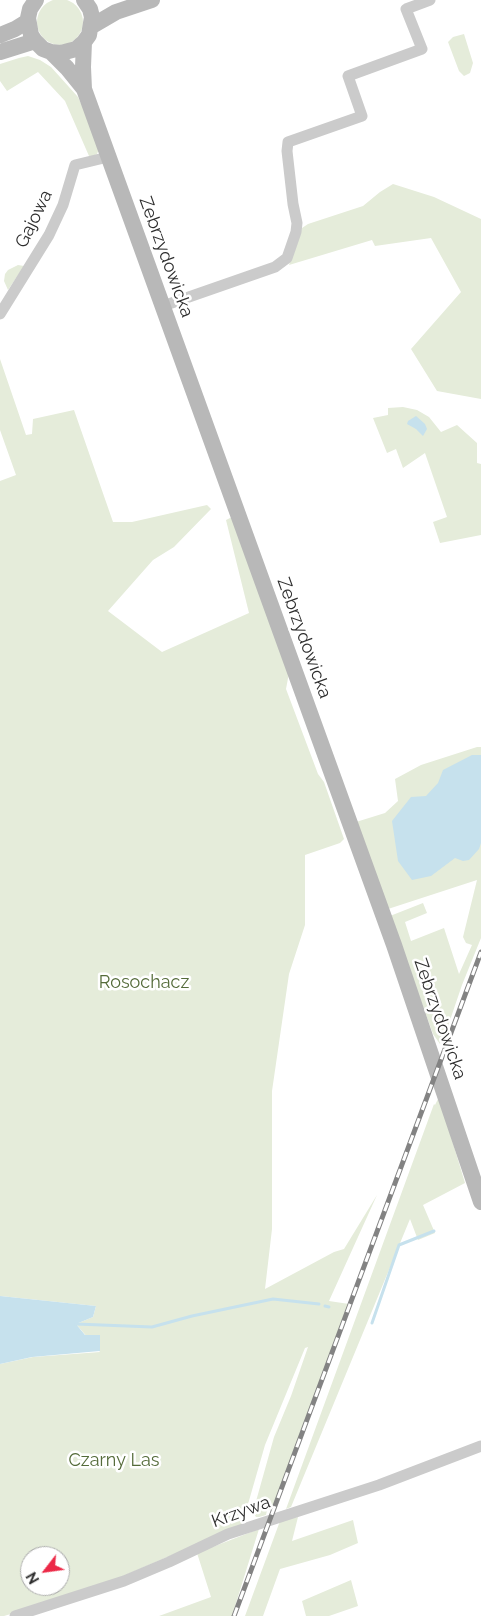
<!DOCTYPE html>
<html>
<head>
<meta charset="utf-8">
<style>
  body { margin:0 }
  #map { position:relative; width:481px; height:1616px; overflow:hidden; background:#fff; font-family:Raleway,sans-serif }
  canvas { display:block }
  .north { position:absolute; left:20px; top:1546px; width:50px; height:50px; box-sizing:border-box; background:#fff; border:1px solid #ababab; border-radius:50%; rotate:240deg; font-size:14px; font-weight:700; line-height:20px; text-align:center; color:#2e2e2e }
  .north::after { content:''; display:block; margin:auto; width:18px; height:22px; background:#ec2947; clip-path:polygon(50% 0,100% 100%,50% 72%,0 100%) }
</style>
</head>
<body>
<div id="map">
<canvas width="481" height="1616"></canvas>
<div class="north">N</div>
</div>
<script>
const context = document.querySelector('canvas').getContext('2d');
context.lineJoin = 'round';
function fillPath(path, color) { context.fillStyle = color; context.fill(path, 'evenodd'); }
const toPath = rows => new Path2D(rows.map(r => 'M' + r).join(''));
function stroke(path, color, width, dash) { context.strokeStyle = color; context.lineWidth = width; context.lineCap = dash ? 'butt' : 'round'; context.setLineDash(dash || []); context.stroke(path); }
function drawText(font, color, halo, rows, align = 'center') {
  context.font = font + ' Raleway,sans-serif'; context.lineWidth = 5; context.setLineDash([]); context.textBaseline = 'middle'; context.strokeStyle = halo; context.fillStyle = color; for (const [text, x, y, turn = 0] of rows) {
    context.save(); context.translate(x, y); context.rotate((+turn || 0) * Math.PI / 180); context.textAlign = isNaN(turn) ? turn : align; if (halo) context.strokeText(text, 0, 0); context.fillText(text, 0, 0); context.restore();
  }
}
fillPath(toPath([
  '37 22a23 23 0 1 1 46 0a23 23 0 1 1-46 0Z',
  [464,34,473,63,470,73,464,76,459,71,448,42,453,37],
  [28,56,40,60,51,67,78,97,93,130,99,149,97,154,93,156,89,156,65,101,38,72,7,91,0,81,0,64,19,58],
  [393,184,434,197,481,219,481,399,437,391,411,349,461,292,431,238,375,246,372,240,289,265,302,228,308,224,363,206,380,192],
  [18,265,24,266,8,290,4,281,5,274,8,270],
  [0,359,26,435,32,434,33,419,74,410,113,522,132,522,207,505,211,509,174,547,153,560,108,611,162,652,249,613,226,520,232,517,289,673,286,689,318,774,324,782,344,839,340,843,305,855,305,925,289,974,272,1091,272,1229,265,1289,334,1252,344,1249,377,1195,329,1301,349,1304,272,1510,267,1510,266,1515,259,1517,256,1517,253,1512,274,1437,291,1396,308,1347,305,1348,265,1445,242,1525,88,1591,4,1616,0,1616,0,1364,33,1357,100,1352,76,1324,93,1317,96,1306,0,1296,0,481,16,475,0,430],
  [30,1556,60,1556,60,1586,30,1586],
  [403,407,417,410,429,417,441,432,457,425,477,443,477,463,481,464,481,535,440,543,433,522,447,517,425,453,403,468,396,449,387,453,373,418,388,415,388,408],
  [477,747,481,747,481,938,462,985,447,1029,440,1044,433,1034,390,916,423,903,427,913,405,922,411,941,444,928,459,974,472,945,466,943,463,937,477,880,388,909,356,822,385,813,398,801,395,779,421,765],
  [439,1097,465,1183,423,1205,435,1233,418,1240,410,1219,291,1507,286,1509,434,1104,435,1105],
  [298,1517,292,1541,353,1520,358,1543,330,1555,280,1569,263,1616,245,1616,280,1521],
  [259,1529,232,1616,159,1616,211,1597,197,1553],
  [351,1580,358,1606,329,1616,306,1616,302,1601]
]), '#e5ecda');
fillPath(toPath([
  [416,416,425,424,427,429,423,436,416,429,407,424,408,421],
  [472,755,481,755,481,843,479,849,469,860,463,861,455,858,431,876,412,880,398,861,392,821,411,797,426,796,438,783,443,770],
  [0,1296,96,1306,93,1317,76,1324,85,1335,100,1335,100,1351,32,1357,0,1364]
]), '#c6e1ed');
stroke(toPath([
  [325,1306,329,1307],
  [372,1323,399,1245,434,1231],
  [76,1324,152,1327,192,1316,273,1299,319,1304]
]), '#c6e1ed', 3);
stroke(toPath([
  [163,306,275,267,287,258,296,232,297,223,293,204,287,151,288,142,362,116,348,76,422,49,406,9,430,0],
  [0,314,49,235,63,205,75,165,108,157],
  [15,1616,124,1581,169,1562,228,1534,379,1485,481,1446]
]), '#cbcbcb', 11);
stroke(toPath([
  [36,0,30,9,28,18,31,35,35,41,43,49,51,52,61,53,76,49,84,42,89,35,92,17,90,9,84,0],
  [92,26,116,12,152,0],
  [0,35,15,29,28,21],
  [84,42,83,67,84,89,394,945,481,1202],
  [0,52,35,41],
  [51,52,67,68,84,89]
]), '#b8b8b8', 16);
const rail = toPath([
  [234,1616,481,952]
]);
stroke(rail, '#838383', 5);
stroke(rail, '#fff', 3, [9]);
drawText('18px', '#2e2e2e', '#fff', [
  ["Gajowa",34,219,-64],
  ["Zebrzydowicka",166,257,70],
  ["Zebrzydowicka",304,638,70],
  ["Zebrzydowicka",440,1019,71],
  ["Krzywa",241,1512,-20]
]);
drawText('18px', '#546b39', '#fff', [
  ["Rosochacz",144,983],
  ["Czarny Las",114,1461]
]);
</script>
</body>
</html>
